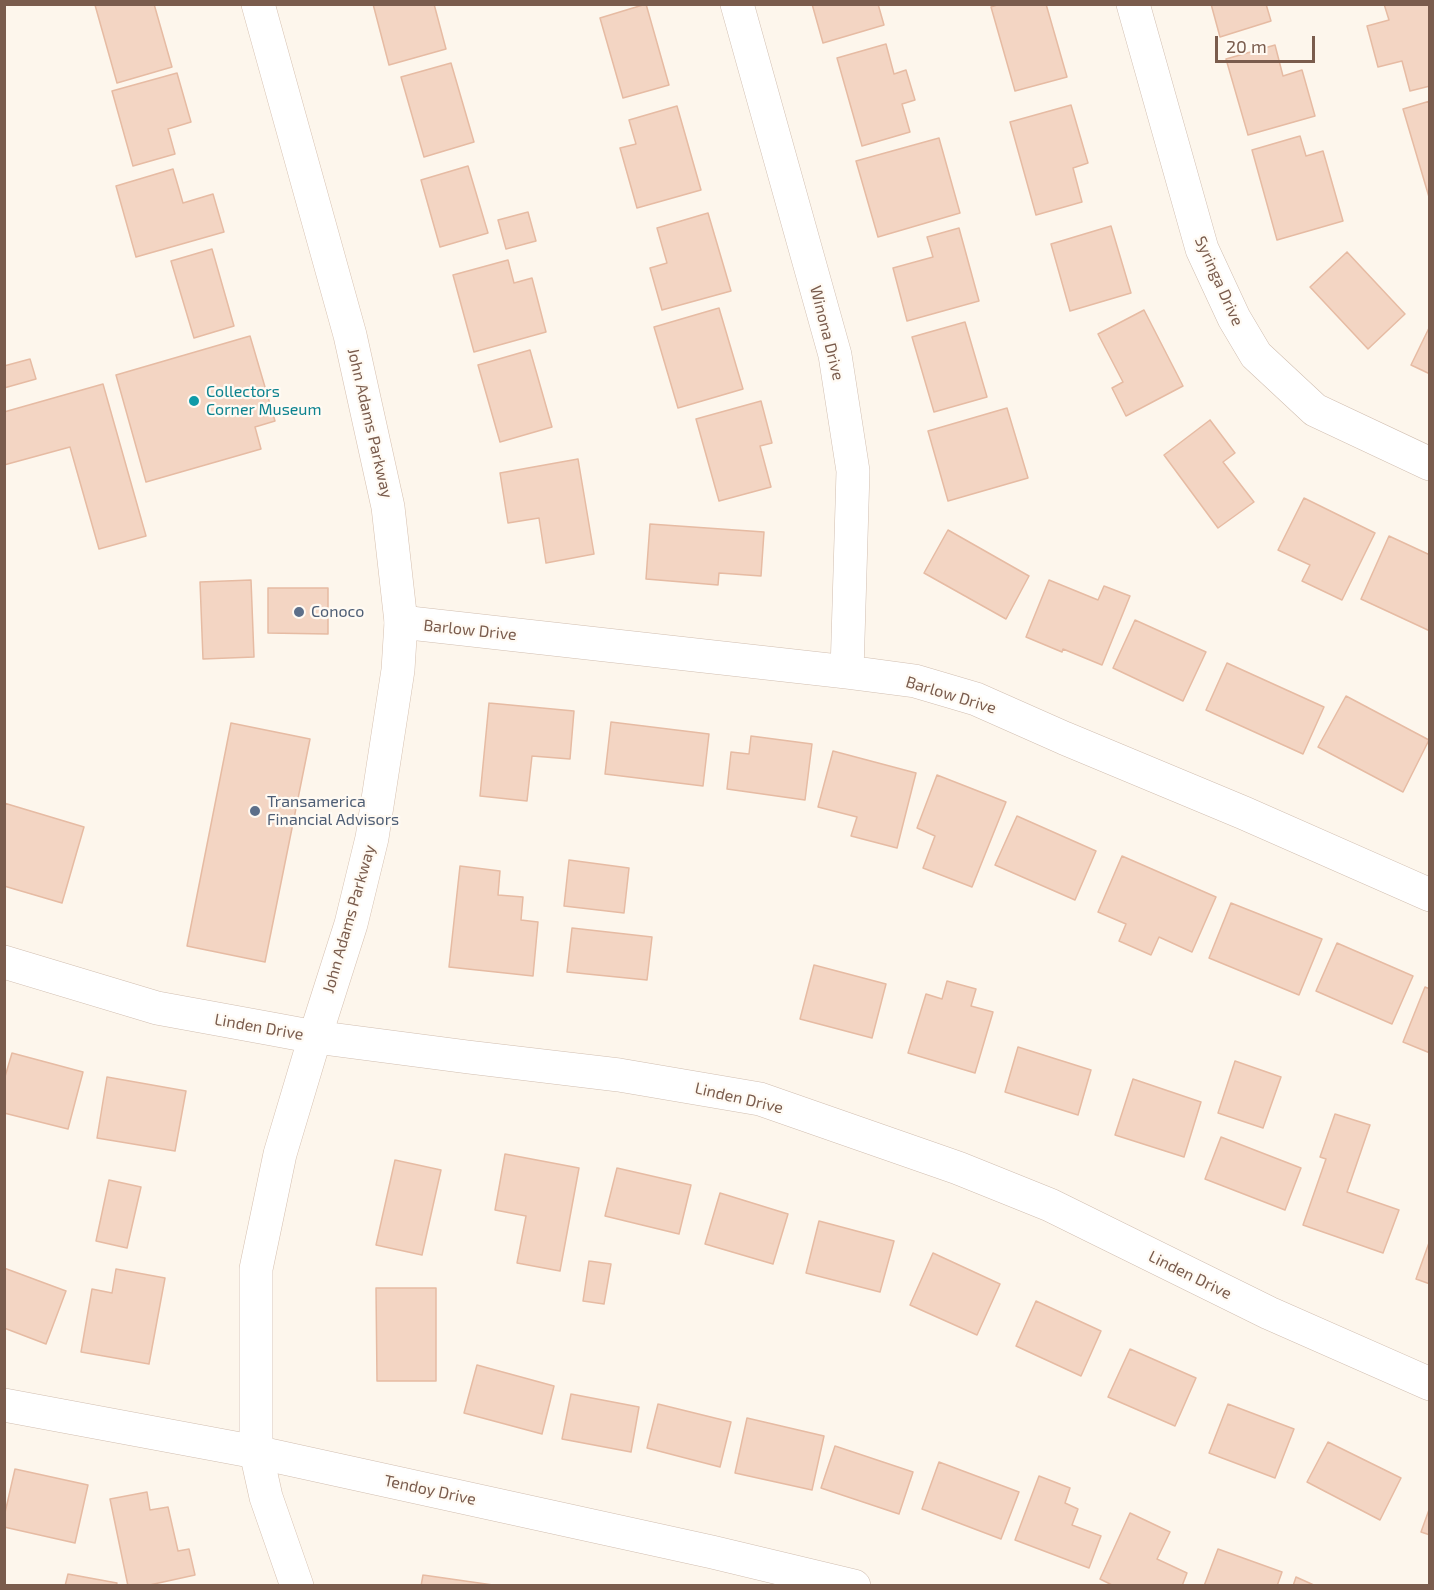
<!DOCTYPE html>
<html>
<head>
<meta charset="utf-8">
<style>
  body { margin:0 }
  #map { position:relative; width:1434px; height:1590px; overflow:hidden; background:#fdf6ec; font-family:"Exo 2",sans-serif }
  canvas { display:block }
  .frame { position:absolute; inset:0; border:6px solid #7a5c4d; pointer-events:none }
  .scale { position:absolute; left:1215px; top:36px; width:100px; height:27px; box-sizing:border-box; border:3px solid #7a5c4d; border-top:0; padding-left:8px; font-size:18px; line-height:21px; white-space:nowrap; color:#7a5c4d; -webkit-text-stroke:4px #fffaf3; paint-order:stroke }
</style>
</head>
<body>
<div id="map">
<canvas width="1434" height="1590"></canvas>
<div class="frame"></div>
<div class="scale">20 m</div>
</div>
<script>
const context = document.querySelector('canvas').getContext('2d');
context.lineJoin = 'round';
function fillPath(path, color) { context.fillStyle = color; context.fill(path, 'evenodd'); }
const toPath = rows => new Path2D(rows.map(r => 'M' + r).join(''));
function stroke(path, color, width, dash) { context.strokeStyle = color; context.lineWidth = width; context.lineCap = dash ? 'butt' : 'round'; context.setLineDash(dash || []); context.stroke(path); }
function drawText(font, color, halo, rows, align = 'center') {
  context.font = font + ' "Exo 2",sans-serif'; context.lineWidth = 4.5; context.setLineDash([]); context.textBaseline = 'middle'; context.strokeStyle = halo; context.fillStyle = color; for (const [text, x, y, turn = 0] of rows) {
    context.save(); context.translate(x, y); context.rotate((+turn || 0) * Math.PI / 180); context.textAlign = isNaN(turn) ? turn : align; if (halo) context.strokeText(text, 0, 0); context.fillText(text, 0, 0); context.restore();
  }
}
const building = toPath([
  [154,4,172,67,117,83,95,5,154,4],
  [373,4,434,4,446,49,389,65,373,4],
  [646,4,669,85,623,98,600,18,646,4],
  [812,4,878,4,884,25,823,43,812,4],
  [1000,4,1046,4,1067,77,1015,91,991,7,1000,4],
  [1211,4,1266,4,1271,21,1220,37,1211,4],
  [1384,4,1430,4,1430,86,1410,91,1402,61,1378,67,1367,26,1389,20,1384,4],
  [886,44,894,74,906,70,915,100,902,104,910,132,862,146,837,58,886,44],
  [1275,45,1283,76,1302,70,1315,116,1248,135,1226,59,1275,45],
  [451,63,474,142,424,157,401,77,451,63],
  [177,73,191,122,168,129,175,154,133,166,112,91,177,73],
  [1430,101,1430,197,1429,197,1403,109,1430,101],
  [1071,105,1088,163,1073,168,1082,202,1036,215,1010,122,1071,105],
  [677,106,701,190,637,208,620,148,636,144,629,120,677,106],
  [1300,136,1306,156,1323,151,1343,221,1277,240,1252,150,1300,136],
  [939,138,960,213,878,237,856,161,939,138],
  [468,166,488,233,440,247,421,180,468,166],
  [173,169,183,203,213,194,224,232,136,257,116,186,173,169],
  [528,212,536,241,506,249,498,220,528,212],
  [708,213,731,291,662,310,650,268,667,263,657,228,708,213],
  [1111,226,1131,293,1070,311,1051,244,1111,226],
  [959,228,979,301,907,321,893,268,933,257,927,237,959,228],
  [212,249,234,326,194,338,171,261,212,249],
  [1347,252,1405,314,1368,349,1310,287,1347,252],
  [508,260,514,283,532,278,546,332,474,352,453,275,508,260],
  [719,308,743,389,678,408,654,327,719,308],
  [1144,310,1183,386,1126,416,1112,388,1123,382,1098,334,1144,310],
  [965,322,987,397,934,412,912,337,965,322],
  [1430,326,1430,374,1411,365,1430,326],
  [250,336,275,421,255,427,261,449,146,482,116,375,250,336],
  [530,350,552,427,500,442,478,365,530,350],
  [30,359,36,379,4,388,4,366,30,359],
  [103,384,146,536,99,549,70,447,4,465,4,412,103,384],
  [761,401,772,443,760,446,771,487,719,501,696,419,761,401],
  [1007,408,1028,478,948,501,928,431,1007,408],
  [1210,420,1235,453,1223,462,1254,502,1218,528,1164,455,1210,420],
  [578,459,594,554,546,563,539,518,508,523,500,473,578,459],
  [1304,498,1375,533,1342,600,1302,581,1310,565,1278,550,1304,498],
  [650,524,764,532,761,576,719,573,718,585,646,579,650,524],
  [948,530,1029,576,1006,619,924,573,948,530],
  [1389,536,1430,555,1430,631,1361,599,1389,536],
  [251,580,254,657,203,659,200,582,251,580],
  [1049,580,1098,600,1104,586,1130,596,1102,665,1063,649,1062,652,1026,637,1049,580],
  [268,588,328,588,328,634,268,633,268,588],
  [1135,620,1206,652,1183,701,1113,668,1135,620],
  [1227,663,1324,707,1303,754,1206,710,1227,663],
  [1346,696,1429,740,1403,792,1318,747,1346,696],
  [489,703,574,711,570,759,532,756,527,801,480,796,489,703],
  [611,722,709,734,703,786,605,774,611,722],
  [231,723,310,739,265,962,187,946,231,723],
  [751,736,812,744,805,800,727,789,731,752,749,754,751,736],
  [833,751,916,773,897,848,851,836,857,817,818,807,833,751],
  [937,775,1006,802,972,887,923,868,935,836,917,828,937,775],
  [4,803,84,827,62,903,4,886,4,803],
  [1017,816,1096,851,1075,900,995,865,1017,816],
  [1122,856,1216,897,1192,952,1159,937,1151,955,1119,941,1126,924,1098,912,1122,856],
  [569,860,629,868,624,913,564,906,569,860],
  [460,866,500,871,498,895,523,897,521,920,538,922,533,976,449,967,460,866],
  [1231,903,1322,939,1299,995,1209,958,1231,903],
  [572,928,652,937,647,980,567,972,572,928],
  [1337,943,1413,976,1392,1024,1316,991,1337,943],
  [814,965,886,984,872,1038,800,1019,814,965],
  [947,981,976,989,971,1006,993,1012,975,1073,908,1053,926,994,942,999,947,981],
  [1425,987,1430,989,1430,1053,1403,1042,1425,987],
  [1018,1047,1091,1070,1078,1115,1005,1092,1018,1047],
  [12,1053,83,1072,68,1129,4,1113,4,1080,12,1053],
  [1235,1061,1281,1077,1263,1128,1218,1113,1235,1061],
  [107,1077,186,1091,175,1151,97,1138,107,1077],
  [1133,1079,1201,1102,1184,1157,1115,1135,1133,1079],
  [1335,1114,1370,1125,1347,1192,1399,1210,1383,1253,1303,1225,1326,1159,1320,1157,1335,1114],
  [1221,1137,1301,1168,1285,1210,1205,1179,1221,1137],
  [505,1154,579,1168,560,1271,517,1263,526,1216,495,1210,505,1154],
  [395,1160,441,1170,422,1255,376,1245,395,1160],
  [617,1168,691,1185,679,1234,605,1216,617,1168],
  [109,1180,141,1187,127,1248,96,1241,109,1180],
  [720,1193,788,1214,773,1264,705,1244,720,1193],
  [819,1221,894,1241,880,1292,806,1273,819,1221],
  [1430,1240,1430,1284,1416,1279,1430,1240],
  [933,1253,1000,1284,977,1335,910,1305,933,1253],
  [589,1261,611,1264,604,1304,583,1301,589,1261],
  [4,1268,66,1291,46,1344,4,1328,4,1268],
  [116,1269,165,1278,149,1364,81,1352,92,1289,112,1293,116,1269],
  [376,1288,436,1288,436,1381,377,1381,376,1288],
  [1036,1301,1101,1331,1081,1376,1016,1346,1036,1301],
  [1130,1349,1196,1378,1175,1426,1108,1397,1130,1349],
  [477,1365,554,1386,542,1434,464,1413,477,1365],
  [571,1394,639,1407,631,1452,562,1439,571,1394],
  [658,1404,731,1422,720,1467,647,1448,658,1404],
  [1228,1404,1294,1429,1275,1478,1209,1453,1228,1404],
  [747,1418,824,1436,812,1490,735,1473,747,1418],
  [1328,1442,1401,1478,1380,1520,1307,1482,1328,1442],
  [835,1446,913,1472,899,1514,821,1488,835,1446],
  [939,1462,1019,1492,1001,1539,922,1509,939,1462],
  [15,1469,88,1485,75,1543,4,1527,4,1517,15,1469],
  [1039,1476,1070,1488,1065,1503,1078,1509,1072,1525,1101,1536,1089,1568,1015,1540,1039,1476],
  [147,1492,150,1510,168,1507,178,1551,189,1549,195,1575,145,1586,128,1586,110,1499,147,1492],
  [1430,1507,1430,1535,1421,1532,1430,1507],
  [1130,1513,1170,1532,1157,1559,1187,1573,1182,1586,1114,1586,1100,1579,1130,1513],
  [1218,1549,1282,1572,1277,1586,1204,1586,1218,1549],
  [68,1574,117,1583,116,1586,65,1586,68,1574],
  [423,1575,500,1586,421,1586,423,1575],
  [1296,1577,1316,1586,1293,1586,1296,1577]
]);
fillPath(building, '#f3d5c3');
stroke(building, '#e6bba3', 1.5);
const street = toPath([
  [737,4,835,355,853,471,847,672],
  [1133,4,1202,249,1234,318,1256,355,1315,410,1430,464],
  [401,622,847,672,915,681,976,699,1064,738,1244,813,1430,895],
  [4,962,157,1008,272,1029,315,1037,468,1057,619,1075,760,1099,958,1168,1050,1205,1269,1313,1430,1384],
  [4,1405,256,1452,712,1552,854,1586]
]);
const secondary = toPath([
  [258,4,350,335,388,507,401,622,398,670,372,838,351,924,315,1037,280,1154,256,1269,256,1452,266,1497,297,1586]
]);
stroke(street, '#d1beb0', 34);
stroke(secondary, '#d6c0b0', 34);
stroke(street, '#fff', 33);
stroke(secondary, '#fff', 33);
for (const [x, y, r, color] of [
  [194,401,6,"#0f9aa8"],
  [299,612,6,"#5c6f8a"],
  [255,811,6,"#5c6f8a"]
]) { const dot = new Path2D(); dot.arc(x, y, r, 0, 2 * Math.PI); context.fillStyle = color; context.fill(dot); stroke(dot, '#fffaf3', 2); }
drawText('16px', '#7a5c4d', '#fffaf3', [
  ["Syringa Drive",1219,281,66],
  ["Winona Drive",827,333,76],
  ["John Adams Parkway",370,423,77],
  ["Barlow Drive",470,630,6],
  ["Barlow Drive",951,695,17],
  ["John Adams Parkway",349,919,-74],
  ["Linden Drive",259,1027,10],
  ["Linden Drive",739,1098,13],
  ["Linden Drive",1190,1275,26],
  ["Tendoy Drive",430,1490,12]
]);
drawText('16px', '#0d838f', '#fffaf3', [
  ["Collectors",206,392],
  ["Corner Museum",206,410]
], 'left');
drawText('16px', '#4e5e75', '#fffaf3', [
  ["Conoco",311,612],
  ["Transamerica",267,802],
  ["Financial Advisors",267,820]
], 'left');
</script>
</body>
</html>
